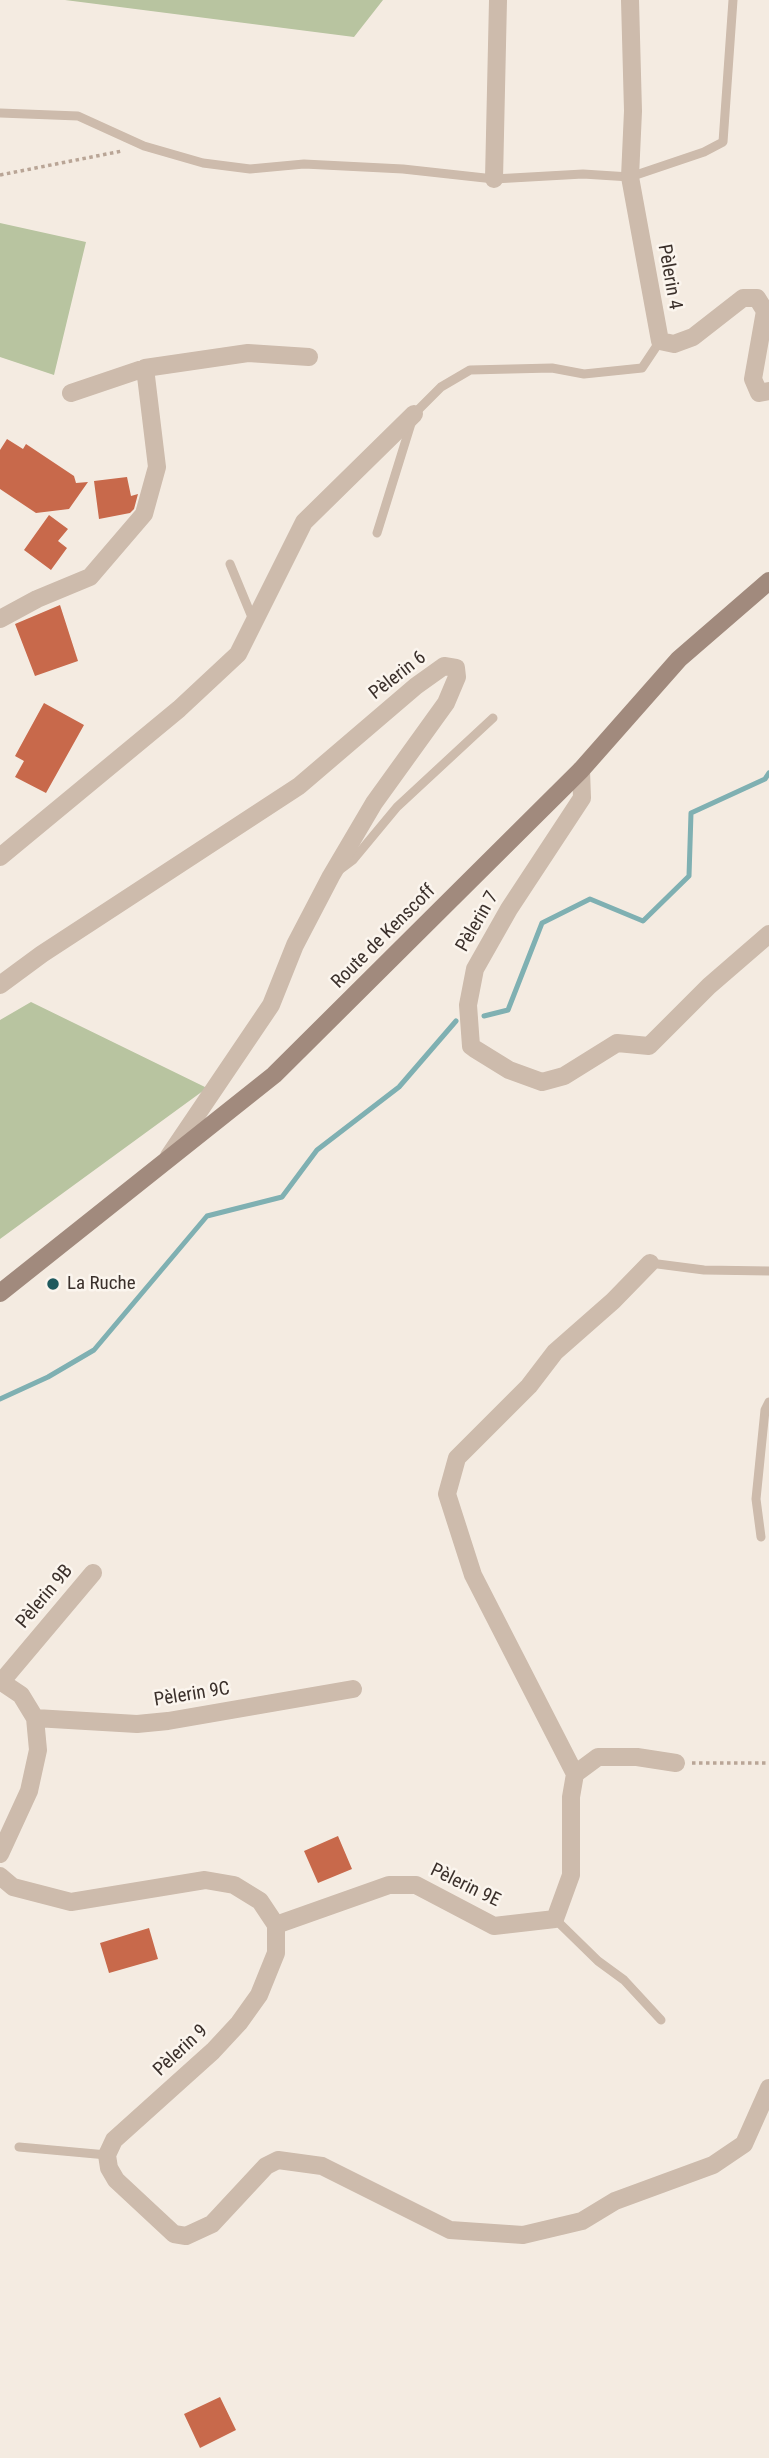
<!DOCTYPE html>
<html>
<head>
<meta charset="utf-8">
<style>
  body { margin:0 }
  canvas { display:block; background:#f4ebe1 }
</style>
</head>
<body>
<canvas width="769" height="2458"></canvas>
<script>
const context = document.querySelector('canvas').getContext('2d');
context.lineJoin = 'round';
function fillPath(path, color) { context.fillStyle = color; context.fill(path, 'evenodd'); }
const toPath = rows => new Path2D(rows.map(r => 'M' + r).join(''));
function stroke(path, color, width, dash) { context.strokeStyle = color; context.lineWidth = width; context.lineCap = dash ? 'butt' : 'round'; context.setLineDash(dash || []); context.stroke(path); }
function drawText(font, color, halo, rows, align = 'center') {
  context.font = font + ' "Roboto Condensed",sans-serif'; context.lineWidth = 5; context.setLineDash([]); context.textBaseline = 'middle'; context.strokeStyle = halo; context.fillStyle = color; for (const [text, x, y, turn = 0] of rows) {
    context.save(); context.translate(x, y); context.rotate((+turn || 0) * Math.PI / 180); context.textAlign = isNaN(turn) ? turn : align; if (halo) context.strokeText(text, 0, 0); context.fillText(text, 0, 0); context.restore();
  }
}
fillPath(toPath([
  [65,0,383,0,354,37],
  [0,223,86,242,54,375,0,357],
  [31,1002,207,1088,0,1239,0,1020]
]), '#b8c4a0');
stroke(toPath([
  [484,1016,508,1010,542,923,590,899,643,921,689,876,691,813,765,779,769,773],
  [0,1399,48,1377,94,1350,207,1216,282,1197,317,1150,399,1087,456,1021]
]), '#7fb0b2', 5);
fillPath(toPath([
  [7,439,23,449,26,444,74,476,76,483,88,482,69,509,36,513,0,489,0,450],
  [127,477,131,496,138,494,134,509,130,513,99,519,94,481],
  [49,515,68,529,58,541,67,548,51,570,24,550],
  [60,605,78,661,35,676,15,624],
  [44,703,84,725,46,793,15,777,24,761,15,756],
  [338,1836,352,1869,318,1883,304,1851],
  [149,1928,158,1959,109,1973,100,1943],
  [220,2397,236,2430,200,2448,184,2414]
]), '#c8694b');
stroke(toPath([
  [0,175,122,151],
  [692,1763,769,1763]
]), '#b9a596', 3.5, [3.5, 3.5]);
stroke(toPath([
  [0,113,78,116,144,146,203,163,250,169,304,164,403,169,494,179,583,174,630,177,704,152,723,142,733,0],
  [377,533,414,414,441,387,470,370,552,368,584,374,642,368,660,341],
  [230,564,254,622],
  [341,869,353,860,397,807,493,718],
  [650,1263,704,1270,769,1271],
  [761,1537,756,1499,765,1410,769,1402],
  [555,1919,598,1961,624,1980,661,2020],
  [19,2147,107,2155]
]), '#cdbbac', 9);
stroke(toPath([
  [630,0,633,111,630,177,660,341,674,344,693,337,743,298,757,298,765,311,753,379,759,393,769,391],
  [494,179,498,0],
  [71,393,145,368,248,353,309,357],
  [0,619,37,599,90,577,144,514,157,467,145,368],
  [581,770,582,798,509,909,475,969,468,1005,471,1046,475,1049,509,1070,542,1082,564,1076,617,1043,649,1046,709,986,769,934],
  [0,857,179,709,238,654,304,522,414,414],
  [0,985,42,954,299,786,416,686,444,666,456,668,457,677,446,703,374,803,331,876,295,945,271,1005,169,1156],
  [0,1681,21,1695,35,1718,38,1750,29,1791,0,1854],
  [2,1681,93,1573],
  [35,1718,137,1724,168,1721,353,1689],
  [575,1774,473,1575,447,1494,457,1458,529,1386,555,1352,613,1301,650,1263],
  [0,1876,13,1887,71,1902,205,1880,234,1885,260,1901,276,1925,276,1953,259,1995,239,2023,213,2051,114,2140,107,2155,109,2168,116,2180,174,2234,186,2236,212,2224,266,2166,278,2160,322,2166,450,2230,523,2235,582,2221,615,2201,713,2165,744,2144,769,2088],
  [276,1925,389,1885,416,1885,494,1926,555,1919,571,1875,571,1797,575,1774,598,1757,637,1757,676,1763]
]), '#cdbbac', 18);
stroke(toPath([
  [0,1293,274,1075,581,770,679,659,769,581]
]), '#a18a7d', 18);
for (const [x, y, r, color] of [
  [53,1284,7,"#1f5a5e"]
]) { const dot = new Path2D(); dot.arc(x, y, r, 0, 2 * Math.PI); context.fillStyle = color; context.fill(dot); stroke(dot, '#fbf5ee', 2.5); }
drawText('19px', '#3b302b', '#fbf5ee', [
  ["Pèlerin 4",669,277,80],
  ["Pèlerin 6",398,676,-38],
  ["Pèlerin 7",478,922,-60],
  ["Route de Kenscoff",384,937,-45],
  ["Pèlerin 9B",45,1597,-50],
  ["Pèlerin 9C",192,1695,-9],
  ["Pèlerin 9E",465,1886,26],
  ["Pèlerin 9",181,2051,-43]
]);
drawText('19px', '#3b302b', '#fbf5ee', [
  ["La Ruche",67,1284]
], 'left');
</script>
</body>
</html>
